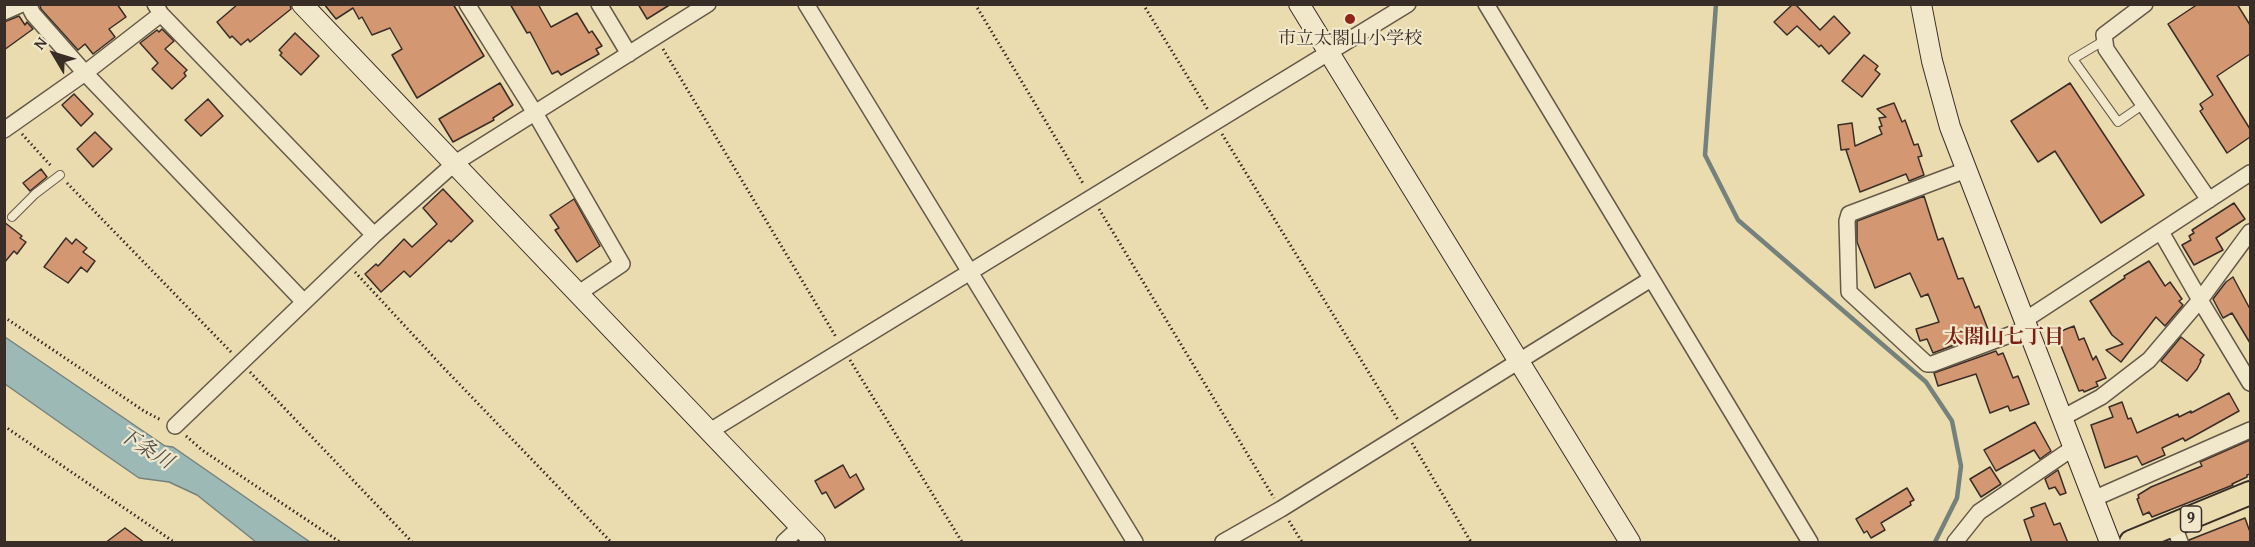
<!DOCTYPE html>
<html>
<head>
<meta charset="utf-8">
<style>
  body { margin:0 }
  #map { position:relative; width:2255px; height:547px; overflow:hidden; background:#eadcaf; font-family:"Gentium Book Plus",serif }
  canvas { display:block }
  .frame { position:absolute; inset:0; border:6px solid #392d28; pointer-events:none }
  .north { position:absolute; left:24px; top:24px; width:60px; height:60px; -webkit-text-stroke:4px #f1e8cb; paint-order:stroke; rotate:308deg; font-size:16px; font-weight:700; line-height:24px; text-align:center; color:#392d28 }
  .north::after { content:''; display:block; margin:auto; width:21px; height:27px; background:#392d28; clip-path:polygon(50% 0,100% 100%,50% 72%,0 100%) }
</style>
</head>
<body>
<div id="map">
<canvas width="2255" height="547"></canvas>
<div class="frame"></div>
<div class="north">N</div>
</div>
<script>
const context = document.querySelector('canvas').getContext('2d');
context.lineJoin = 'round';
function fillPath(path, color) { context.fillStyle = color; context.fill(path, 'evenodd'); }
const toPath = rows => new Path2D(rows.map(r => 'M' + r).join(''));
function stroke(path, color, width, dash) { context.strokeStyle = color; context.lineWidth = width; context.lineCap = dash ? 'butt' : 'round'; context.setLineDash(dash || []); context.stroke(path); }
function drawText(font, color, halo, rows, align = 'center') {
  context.font = font + ' "Gentium Book Plus","Noto Serif JP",serif'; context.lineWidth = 4.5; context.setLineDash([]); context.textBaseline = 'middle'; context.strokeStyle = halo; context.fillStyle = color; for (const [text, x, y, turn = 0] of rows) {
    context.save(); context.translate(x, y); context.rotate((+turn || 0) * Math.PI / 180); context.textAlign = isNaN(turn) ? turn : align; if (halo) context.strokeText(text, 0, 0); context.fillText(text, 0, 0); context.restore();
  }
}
const water = toPath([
  [5,337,165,446,173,447,310,542,256,542,197,495,169,482,139,478,100,451,5,384,5,337]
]);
fillPath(water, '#9db9b6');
stroke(water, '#75817d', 1.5);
stroke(toPath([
  [1716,4,1705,155,1738,220,1926,382,1952,421,1961,466,1957,498,1935,542]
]), '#75817d', 4.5);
const building = toPath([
  [42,4,117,4,126,17,109,29,115,37,93,54,85,44,78,50,41,9,40,6,42,4],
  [238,4,290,4,291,9,250,42,248,39,241,45,232,36,230,38,217,22,238,4],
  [324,4,453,4,484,56,417,98,392,55,402,49,390,28,372,35,362,17,359,19,353,8,336,19,324,4],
  [510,4,538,4,551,27,577,13,589,33,592,31,602,46,596,49,599,54,561,75,558,71,552,74,530,32,527,33,510,4],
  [638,4,671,4,647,19,638,4],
  [1793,4,1795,4,1820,30,1834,16,1850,33,1829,54,1821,45,1819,47,1797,26,1787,35,1774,22,1793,4],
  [2198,4,2237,4,2250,25,2250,54,2217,76,2250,129,2250,137,2227,153,2200,111,2203,109,2200,104,2213,95,2168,24,2198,4],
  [19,16,25,25,27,22,33,29,4,50,4,22,19,16],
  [162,29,174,41,165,49,187,70,184,73,186,76,172,89,152,69,158,63,140,43,157,30,159,32,162,29],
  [295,33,319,56,301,75,280,55,282,53,279,50,295,33],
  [1864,55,1878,66,1875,70,1880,74,1862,97,1842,81,1864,55],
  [500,83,513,105,493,118,494,120,453,142,439,119,500,83],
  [2070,83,2144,195,2101,223,2055,151,2038,162,2011,121,2070,83],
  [74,94,93,114,81,126,62,105,74,94],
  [208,99,223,116,201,136,185,120,208,99],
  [1894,103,1902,122,1905,120,1914,145,1918,144,1922,156,1918,157,1924,175,1909,181,1906,174,1860,192,1846,150,1849,149,1841,150,1838,125,1852,123,1855,146,1882,134,1879,127,1882,126,1879,118,1886,117,1877,109,1894,103],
  [95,132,112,149,93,167,77,149,95,132],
  [41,169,47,177,30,191,23,183,41,169],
  [443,189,473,221,451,242,449,240,410,277,404,271,381,292,365,274,376,264,378,266,404,239,412,247,437,224,423,208,443,189],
  [1924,196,1938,240,1943,238,1958,279,1963,278,1975,308,1979,306,1989,332,1933,353,1927,339,1920,341,1916,329,1939,322,1928,294,1921,297,1910,273,1875,288,1857,242,1857,221,1924,196],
  [574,199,600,246,577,262,555,230,559,228,550,215,574,199],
  [2234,203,2245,219,2216,238,2223,250,2194,265,2182,245,2191,240,2189,236,2194,233,2192,230,2234,203],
  [4,222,22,236,20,238,26,242,17,254,14,251,4,263,4,222],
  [66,238,72,244,76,239,87,248,83,252,95,261,87,272,81,267,68,283,44,267,66,238],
  [2149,261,2165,286,2170,282,2182,299,2179,301,2183,305,2165,326,2156,317,2121,362,2106,350,2123,344,2112,335,2090,301,2125,278,2124,276,2149,261],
  [2233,277,2250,309,2250,343,2232,313,2223,318,2213,299,2226,282,2233,277],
  [2074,326,2079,340,2084,338,2093,360,2096,356,2106,378,2096,382,2098,386,2084,392,2083,390,2079,391,2077,386,2056,333,2074,326],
  [2181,337,2204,355,2200,360,2201,361,2197,369,2187,381,2161,361,2181,337],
  [1996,351,1998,355,2003,353,2013,378,2018,376,2029,404,2010,411,2008,406,1990,413,1976,374,1938,386,1934,373,1996,351],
  [2229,393,2239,411,2185,441,2183,438,2162,448,2165,455,2142,465,2137,456,2105,468,2091,425,2113,417,2109,407,2122,402,2128,419,2131,418,2137,433,2178,414,2179,417,2191,411,2191,413,2229,393],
  [2035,422,2051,451,2040,459,2034,450,1996,471,1984,450,2035,422],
  [2250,440,2250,474,2247,475,2247,477,2232,484,2233,485,2152,517,2149,512,2143,515,2137,499,2139,498,2138,495,2151,487,2202,466,2200,462,2250,440],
  [843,465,850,478,856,474,864,489,835,508,826,492,822,494,815,481,843,465],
  [1990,467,2001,484,1981,497,1970,479,1990,467],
  [2058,470,2066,493,2060,495,2055,487,2049,489,2045,479,2058,470],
  [1907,488,1914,500,1910,502,1911,505,1881,523,1885,530,1871,538,1867,531,1864,533,1856,519,1907,488],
  [2045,503,2054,525,2060,523,2068,543,2032,543,2024,520,2034,516,2031,508,2045,503],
  [2245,518,2250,532,2250,543,2190,543,2189,540,2245,518],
  [125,528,145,543,105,543,125,528]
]);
fillPath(building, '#d39772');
stroke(building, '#392d28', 1.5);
const lane = toPath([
  [2105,40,2073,59,2118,122,2144,104],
  [12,217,35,194,60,175]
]);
const street = toPath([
  [28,4,33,14,85,73,304,302],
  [155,4,161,14,374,235],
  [467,4,535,113,622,264,579,293],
  [599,4,629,54],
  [806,4,1135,542],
  [1486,4,1810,542],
  [2145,4,2104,35,2106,49,2209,200],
  [4,12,22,4],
  [4,130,85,73,161,14],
  [1966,170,1849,214,1847,221,1849,292,1927,364,1932,364,2028,328],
  [2250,232,2200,300,2250,383],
  [2025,320,2250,173],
  [2062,418,2101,397,2149,360,2200,300,2161,232],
  [175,426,374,235,455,163,708,4],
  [710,431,1408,4],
  [2093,499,2250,430],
  [2174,526,2180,542],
  [784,542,800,527],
  [1223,542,1281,509,1651,279],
  [1955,542,1979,512,2073,448]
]);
const secondary = toPath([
  [302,4,815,542],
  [1299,4,1630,542],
  [1921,4,1932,61,1950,127,2110,542]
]);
const primary = toPath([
  [2131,542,2250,493]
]);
stroke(lane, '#65594a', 10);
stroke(street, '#65594a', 18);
stroke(secondary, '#392d28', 22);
stroke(primary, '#392d28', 26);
stroke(toPath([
  [975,4,1084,185],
  [1143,4,1208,110],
  [663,49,836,337],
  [22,134,52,167],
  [1222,134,1398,420],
  [67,183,231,352],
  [1099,209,1274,498],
  [355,272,441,365,611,542],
  [4,317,144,411,161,420],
  [850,360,962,542],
  [250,372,412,542],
  [4,426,174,542],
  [186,436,202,450,340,542],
  [1412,443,1471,542],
  [1289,521,1302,542]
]), '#392d28', 3, [1.5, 3]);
stroke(lane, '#f1e8cb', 8);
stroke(street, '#f1e8cb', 15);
stroke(secondary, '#f1e8cb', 20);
stroke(primary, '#eadcaf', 22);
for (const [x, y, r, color] of [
  [1350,19,6,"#8f2418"]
]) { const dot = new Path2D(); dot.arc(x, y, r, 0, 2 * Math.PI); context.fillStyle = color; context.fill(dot); stroke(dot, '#f1e8cb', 2); }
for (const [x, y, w] of [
  [2191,519,21]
]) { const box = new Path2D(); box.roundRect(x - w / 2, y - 13, w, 26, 4.5); context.fillStyle = '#f1e8cb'; context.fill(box); stroke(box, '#392d28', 1.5); }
drawText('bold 16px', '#392d28', null, [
  ["9",2191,519]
]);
drawText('18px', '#392d28', '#f1e8cb', [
  ["市立太閤山小学校",1350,39]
]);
drawText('bold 20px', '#7a1f14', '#f1e8cb', [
  ["太閤山七丁目",2004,338]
]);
drawText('italic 20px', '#52504c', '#f1e8cb', [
  ["下条川",145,449,32]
]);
</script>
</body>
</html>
